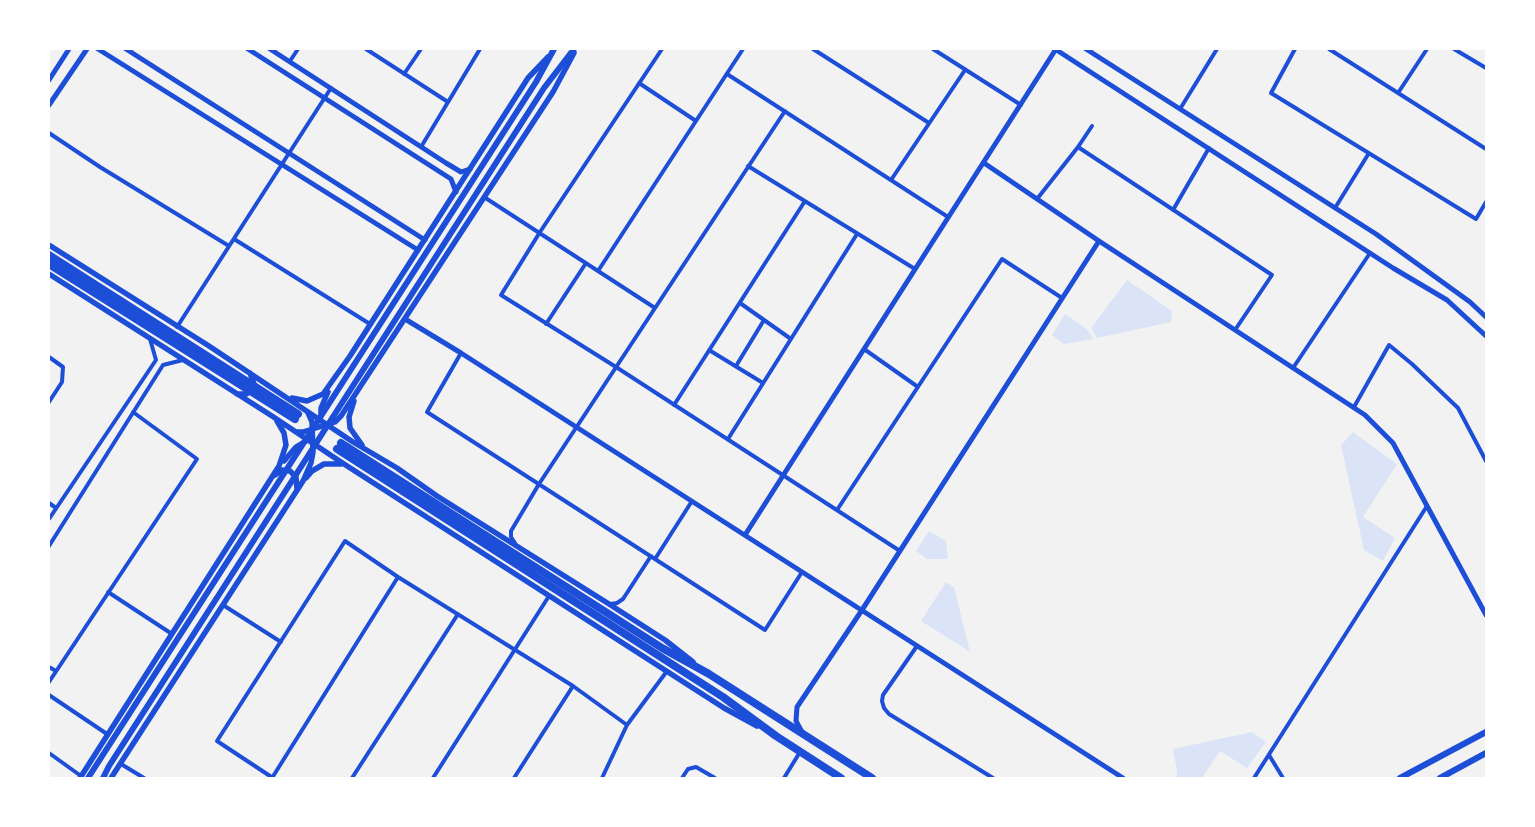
<!DOCTYPE html>
<html>
<head>
<meta charset="utf-8">
<style>
  body { margin:0 }
  #map { position:relative; width:1535px; height:827px; overflow:hidden; background:#f2f2f2; font-family:Arial,sans-serif }
  canvas { display:block }
  .frame { position:absolute; inset:0; border:50px solid #fff; pointer-events:none }
</style>
</head>
<body>
<div id="map">
<canvas width="1535" height="827"></canvas>
<div class="frame"></div>
</div>
<script>
const context = document.querySelector('canvas').getContext('2d');
context.lineJoin = 'round';
function fillPath(path, color) { context.fillStyle = color; context.fill(path, 'evenodd'); }
const toPath = rows => new Path2D(rows.map(r => 'M' + r).join(''));
function stroke(path, color, width, dash) { context.strokeStyle = color; context.lineWidth = width; context.lineCap = dash ? 'butt' : 'round'; context.setLineDash(dash || []); context.stroke(path); }
fillPath(toPath([
  [1127,280,1172,311,1171,322,1097,338,1091,328],
  [1065,314,1088,330,1093,339,1064,344,1052,335],
  [1353,432,1397,464,1363,517,1395,538,1383,561,1364,550,1341,445],
  [929,531,946,541,948,559,927,559,916,551],
  [946,582,954,587,970,652,921,621],
  [1252,732,1266,742,1247,768,1220,751,1202,778,1176,778,1177,771,1173,749]
]), '#dbe4f7');
stroke(toPath([
  [366,49,448,102],
  [662,49,540,232,501,295,616,367,900,551],
  [813,49,929,123],
  [933,49,1021,105],
  [1295,49,1271,93,1476,219,1486,202],
  [1329,49,1486,149],
  [1454,49,1486,68],
  [290,61,298,49],
  [404,74,421,49],
  [727,74,948,217],
  [639,83,696,121],
  [1398,93,1427,49],
  [1180,109,1217,49],
  [49,133,100,167,229,246],
  [421,147,480,49],
  [1078,147,1092,126],
  [748,166,915,269],
  [891,180,965,70],
  [484,197,655,308],
  [1037,199,1078,147,1272,275,1235,330],
  [1335,208,1369,153],
  [1173,210,1209,148],
  [234,239,370,324],
  [598,271,743,49],
  [740,303,791,339],
  [546,324,586,263],
  [177,327,331,88],
  [864,349,918,387],
  [709,350,763,383],
  [461,353,427,412,765,630,802,572],
  [49,357,63,367,62,382,49,402],
  [736,366,764,320],
  [1293,368,1370,253],
  [674,405,805,201],
  [1354,407,1389,345,1412,364,1458,408,1486,461],
  [728,439,857,234],
  [49,503,56,508],
  [837,510,1002,259,1062,298],
  [49,519,156,360,150,339],
  [515,543,511,537,511,531,539,484,785,111],
  [49,546,163,365,183,360],
  [655,559,692,501],
  [108,592,172,634],
  [610,604,617,603,623,599,651,556],
  [223,605,281,642],
  [917,646,883,695,882,701,884,708,889,714,993,778],
  [49,667,56,671],
  [49,682,197,459,133,412],
  [49,695,107,734],
  [49,753,81,776],
  [1269,755,1283,778],
  [121,764,144,778],
  [272,778,398,577],
  [273,778,217,741,345,541,398,577,573,686,627,725],
  [352,778,458,614],
  [433,778,549,596],
  [514,778,573,686],
  [602,778,627,725,667,671],
  [682,778,688,769,696,767,715,778],
  [784,778,800,752],
  [1254,778,1427,506]
]), '#1d4ed8', 4);
stroke(toPath([
  [98,49,418,250],
  [126,49,425,240],
  [248,49,451,179,456,192],
  [270,49,446,163,461,172,470,169],
  [1055,49,1393,268,1447,300,1486,336],
  [1086,49,1376,234,1470,302,1486,317],
  [49,80,69,49],
  [49,105,87,49],
  [984,163,1099,241,1365,415,1393,443,1486,615],
  [405,319,461,353,1123,778],
  [745,535,1056,49],
  [802,732,796,721,797,707,862,610,1099,241]
]), '#1d4ed8', 5);
stroke(toPath([
  [49,245,209,346,353,442,397,468,437,496,609,604,665,640,693,662],
  [49,274,272,416,344,464,724,708,757,726],
  [237,394,246,394,252,391,254,384,250,373],
  [292,398,307,401,323,394,350,356,528,78,548,57],
  [354,401,349,417,350,428,362,445],
  [321,416,321,408,328,392],
  [296,432,303,432,335,422,341,416,553,92,574,53],
  [284,461,296,447,306,441],
  [275,475,282,470,290,471,296,477,297,489],
  [306,478,312,471,324,464,341,464],
  [80,778,279,466,286,445,284,433,277,421],
  [111,778,303,481,311,463,313,452,312,422,308,413]
]), '#1d4ed8', 5.5);
stroke(toPath([
  [88,778,536,82,554,49],
  [103,778,109,766,544,88,574,49],
  [1400,778,1486,732],
  [1440,778,1486,753]
]), '#1d4ed8', 6);
stroke(toPath([
  [49,255,298,414],
  [49,264,295,419],
  [341,443,662,648,709,674,872,778],
  [337,449,723,697,776,736,841,778]
]), '#1d4ed8', 8);
</script>
</body>
</html>
